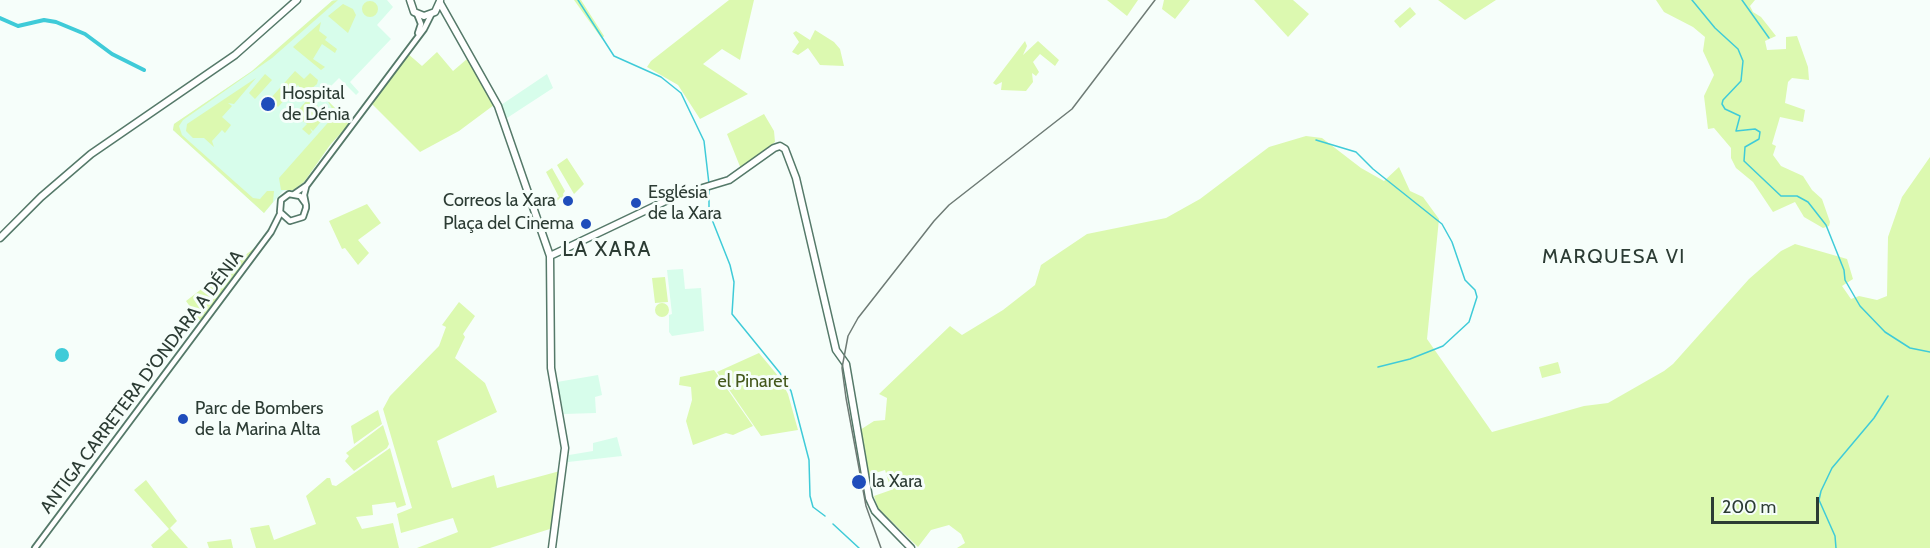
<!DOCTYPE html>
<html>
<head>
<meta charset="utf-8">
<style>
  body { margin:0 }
  #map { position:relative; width:1930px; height:548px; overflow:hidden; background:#f6fefa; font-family:Cabin,sans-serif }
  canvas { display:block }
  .scale { position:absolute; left:1711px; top:497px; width:108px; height:27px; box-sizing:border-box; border:3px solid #2c3c34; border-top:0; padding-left:8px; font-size:18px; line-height:21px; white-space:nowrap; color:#2c3c34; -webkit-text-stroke:4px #f6fefa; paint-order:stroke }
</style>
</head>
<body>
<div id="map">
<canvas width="1930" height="548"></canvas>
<div class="scale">200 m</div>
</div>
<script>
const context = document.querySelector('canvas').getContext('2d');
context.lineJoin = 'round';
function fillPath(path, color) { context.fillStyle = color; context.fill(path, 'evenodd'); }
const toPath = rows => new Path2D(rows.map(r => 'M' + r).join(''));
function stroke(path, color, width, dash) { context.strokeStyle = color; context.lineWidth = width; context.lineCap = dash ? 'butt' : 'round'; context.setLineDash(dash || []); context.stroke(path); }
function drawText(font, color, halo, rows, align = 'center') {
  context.font = font + ' Cabin,sans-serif'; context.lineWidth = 6; context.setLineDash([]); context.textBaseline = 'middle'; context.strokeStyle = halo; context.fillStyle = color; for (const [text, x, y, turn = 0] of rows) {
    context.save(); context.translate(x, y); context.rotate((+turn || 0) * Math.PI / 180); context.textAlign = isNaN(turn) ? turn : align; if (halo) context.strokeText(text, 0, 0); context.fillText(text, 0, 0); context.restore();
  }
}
fillPath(toPath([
  [333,0,387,0,393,7,377,25,391,39,350,82,359,92,356,95,339,78,328,89,327,100,350,123,330,145,304,182,296,188,283,191,264,213,173,130,174,124,252,71],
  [547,74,553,88,507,118,501,105],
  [683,269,685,289,701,288,704,331,672,336,669,332,669,315,672,314,667,270],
  [598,375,602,395,595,397,596,413,564,414,557,382],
  [617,437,622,456,568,462,569,455,593,451,593,443]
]), '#d7fdeb');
fillPath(toPath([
  [338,0,272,58,183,120,179,126,182,135,253,198,260,199,267,191,274,191,273,202,264,213,173,130,174,124,252,71,332,1],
  [574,0,581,0,604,36,602,39],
  [729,0,754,0,740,60,722,49,703,64,748,94,700,119,678,85,647,67,651,61],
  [1107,0,1138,0,1127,16],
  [1164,0,1190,0,1175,19,1162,9],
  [1254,0,1293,0,1309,14,1288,37],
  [1438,0,1496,0,1465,20],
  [1656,0,1755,0,1750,6,1753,12,1761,17,1776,36,1765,41,1767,50,1786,49,1786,37,1797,36,1808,67,1809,80,1792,78,1788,82,1785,103,1805,110,1803,122,1780,117,1772,144,1776,146,1773,155,1781,166,1803,176,1812,190,1822,199,1830,222,1829,226,1823,228,1804,217,1795,202,1773,212,1753,182,1736,168,1731,158,1731,148,1714,128,1708,129,1704,96,1714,75,1703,51,1705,37,1693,27,1664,12],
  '362 9a8 8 0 1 1 16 0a8 8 0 1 1-16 0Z',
  [343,4,353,9,356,15,348,33,328,16],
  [1410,7,1416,14,1400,28,1394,21],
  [321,22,319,31,327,37,325,40,337,49,335,53,322,44,313,59,325,67,321,70,293,47],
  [815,30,834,42,840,49,844,66,820,65,808,48,798,55,792,52,799,42,793,33,796,31,810,40],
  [1025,41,1027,46,1023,55,1038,41,1059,60,1055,66,1040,54,1033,62,1039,72,1036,76,1032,73,1033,82,1026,91,1001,90,1002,82,996,85,993,83],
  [437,52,453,71,467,59,494,105,459,131,420,152,371,103,407,53,422,66],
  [295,71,304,79,310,73,318,80,317,84,305,94,298,85,278,107,270,99],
  [265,74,272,80,255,99,249,93],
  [256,78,234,104,228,103,232,106,222,117,231,125,225,133,222,130,212,141,214,147,204,138,193,138,186,131,187,124],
  [308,99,316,103,319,109,310,121,312,123,324,107,328,113,313,131,310,128,312,132,309,135,302,129,307,124,294,115],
  [327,100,350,123,330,145,304,182,293,190,281,190,279,178,333,117,333,110],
  [764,114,774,131,775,142,741,169,727,134],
  [1306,136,1322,138,1361,168,1384,181,1399,167,1410,191,1423,197,1439,219,1427,339,1492,432,1584,406,1608,403,1664,371,1673,364,1749,279,1781,251,1795,244,1847,259,1853,279,1842,286,1851,299,1859,296,1877,300,1887,296,1888,237,1902,197,1930,157,1930,548,957,548,965,543,961,534,949,525,931,530,918,547,878,508,874,496,891,490,885,470,869,475,860,430,874,421,885,420,887,398,879,394,950,326,962,335,1003,310,1035,285,1041,265,1087,234,1166,218,1200,199,1269,147],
  [567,158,584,184,574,194,557,165],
  [552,168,565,191,563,194,565,199,563,200,561,197,556,202,554,199,559,197,546,172],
  [367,204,381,223,358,240,369,253,358,265,345,248,342,249,329,221],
  [257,246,258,247,201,322,186,301],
  [665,277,668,302,655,303,652,278],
  [459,302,475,316,463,334,465,337,455,358,485,383,497,412,437,441,452,488,494,475,497,488,560,471,553,528,490,548,417,548,458,532,453,518,401,533,397,514,412,508,383,409,390,396,439,346,446,327,442,325],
  '655 310a7 7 0 1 1 14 0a7 7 0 1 1-14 0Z',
  [759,353,779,377,788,394,798,430,761,436,717,372],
  [1558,362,1561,373,1542,378,1539,367],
  [714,370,753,426,733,435,726,433,693,445,686,421,692,400,691,387,679,385,680,377],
  [378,410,382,424,354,444,351,426],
  [383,425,389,444,387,448,354,471,345,461,349,456,346,453],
  [390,448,406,505,397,508,395,502,372,505,373,515,356,517,362,529,393,523,399,548,256,548,250,528,269,525,274,540,316,524,306,496,327,478,330,478,332,485,336,486],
  [146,480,177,521,170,528,188,548,153,548,151,545,169,529,134,490],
  [231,539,233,548,209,548,207,542]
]), '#dcf9b0');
fillPath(toPath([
  '55 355a7 7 0 1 1 14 0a7 7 0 1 1-14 0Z'
]), '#3fcbd8');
stroke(toPath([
  [578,0,614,56,661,77,681,93,704,141,709,184],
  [1692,0,1715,28,1738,49,1743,61,1741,81,1723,100,1722,104,1725,109,1740,116,1736,131,1755,129,1760,132,1759,139,1745,147,1744,161,1781,196,1797,196,1808,202,1826,225,1844,270,1845,280,1860,306,1885,332,1910,348,1930,352],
  [1742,0,1769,38],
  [1316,140,1356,152,1373,169,1442,224,1452,242,1465,280,1475,290,1477,297,1469,322,1443,346,1410,359,1378,367],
  [709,188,709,212,730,265,734,282,732,314,780,373,791,391,809,460,810,496,813,507,825,516],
  [833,524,859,548],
  [1836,548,1835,536,1819,500,1821,491,1832,468,1874,418,1888,396]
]), '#3fcbd8', 1.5);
stroke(toPath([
  [0,18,18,26,44,20,56,22,85,34,112,54,144,70]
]), '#3fcbd8', 4);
const minor = toPath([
  [417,14,421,24,418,33],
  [294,194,307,185,424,29,431,15],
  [305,203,300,196,289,194,281,200,280,212,290,221,303,217,306,208,306,205,304,195,306,187],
  [35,548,271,232,280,214]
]);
const major = toPath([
  [410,0,414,12,424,16,435,12,440,1],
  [440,3,498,106,550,256,551,368,565,448,552,548],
  [0,238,41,197,91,154,235,55,297,0],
  [550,256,676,196,729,180,774,148,780,146,785,149,796,178,836,350,846,364,869,498,875,511,911,548]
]);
stroke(minor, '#557969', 8);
stroke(major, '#557969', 9);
stroke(minor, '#fff', 4.5);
stroke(major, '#fff', 6);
stroke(toPath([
  [881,548,866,506,846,398,842,368,848,336,858,318,934,221,949,205,1072,109,1155,0]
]), '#6e7b75', 1.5);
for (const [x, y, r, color] of [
  [268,104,8,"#1f4dbb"],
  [568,201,6,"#1f4dbb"],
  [636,203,6,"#1f4dbb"],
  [586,224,6,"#1f4dbb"],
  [183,419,6,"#1f4dbb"],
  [859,482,8,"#1f4dbb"]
]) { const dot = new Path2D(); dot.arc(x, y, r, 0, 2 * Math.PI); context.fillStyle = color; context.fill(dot); stroke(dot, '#f6fefa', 2); }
drawText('18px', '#2c3c34', '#f6fefa', [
  ["Hospital",282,94],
  ["de Dénia",282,115],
  ["Església",648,193],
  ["de la Xara",648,214],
  ["Correos la Xara",556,201,"right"],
  ["Plaça del Cinema",574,224,"right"],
  ["Parc de Bombers",195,409],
  ["de la Marina Alta",195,430],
  ["la Xara",872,482]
], 'left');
drawText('18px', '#2c3c34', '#f6fefa', [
  ["ANTIGA CARRETERA D'ONDARA A DÉNIA",142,382,-53]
]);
drawText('18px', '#44581c', '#f6fefa', [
  ["el Pinaret",753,382]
]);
context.letterSpacing = '1.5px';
drawText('20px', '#2c3c34', '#f6fefa', [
  ["MARQUESA VI",1614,257]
]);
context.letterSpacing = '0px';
context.letterSpacing = '1.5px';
drawText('21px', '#2c3c34', '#f6fefa', [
  ["LA XARA",607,250]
]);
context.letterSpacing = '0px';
</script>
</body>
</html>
